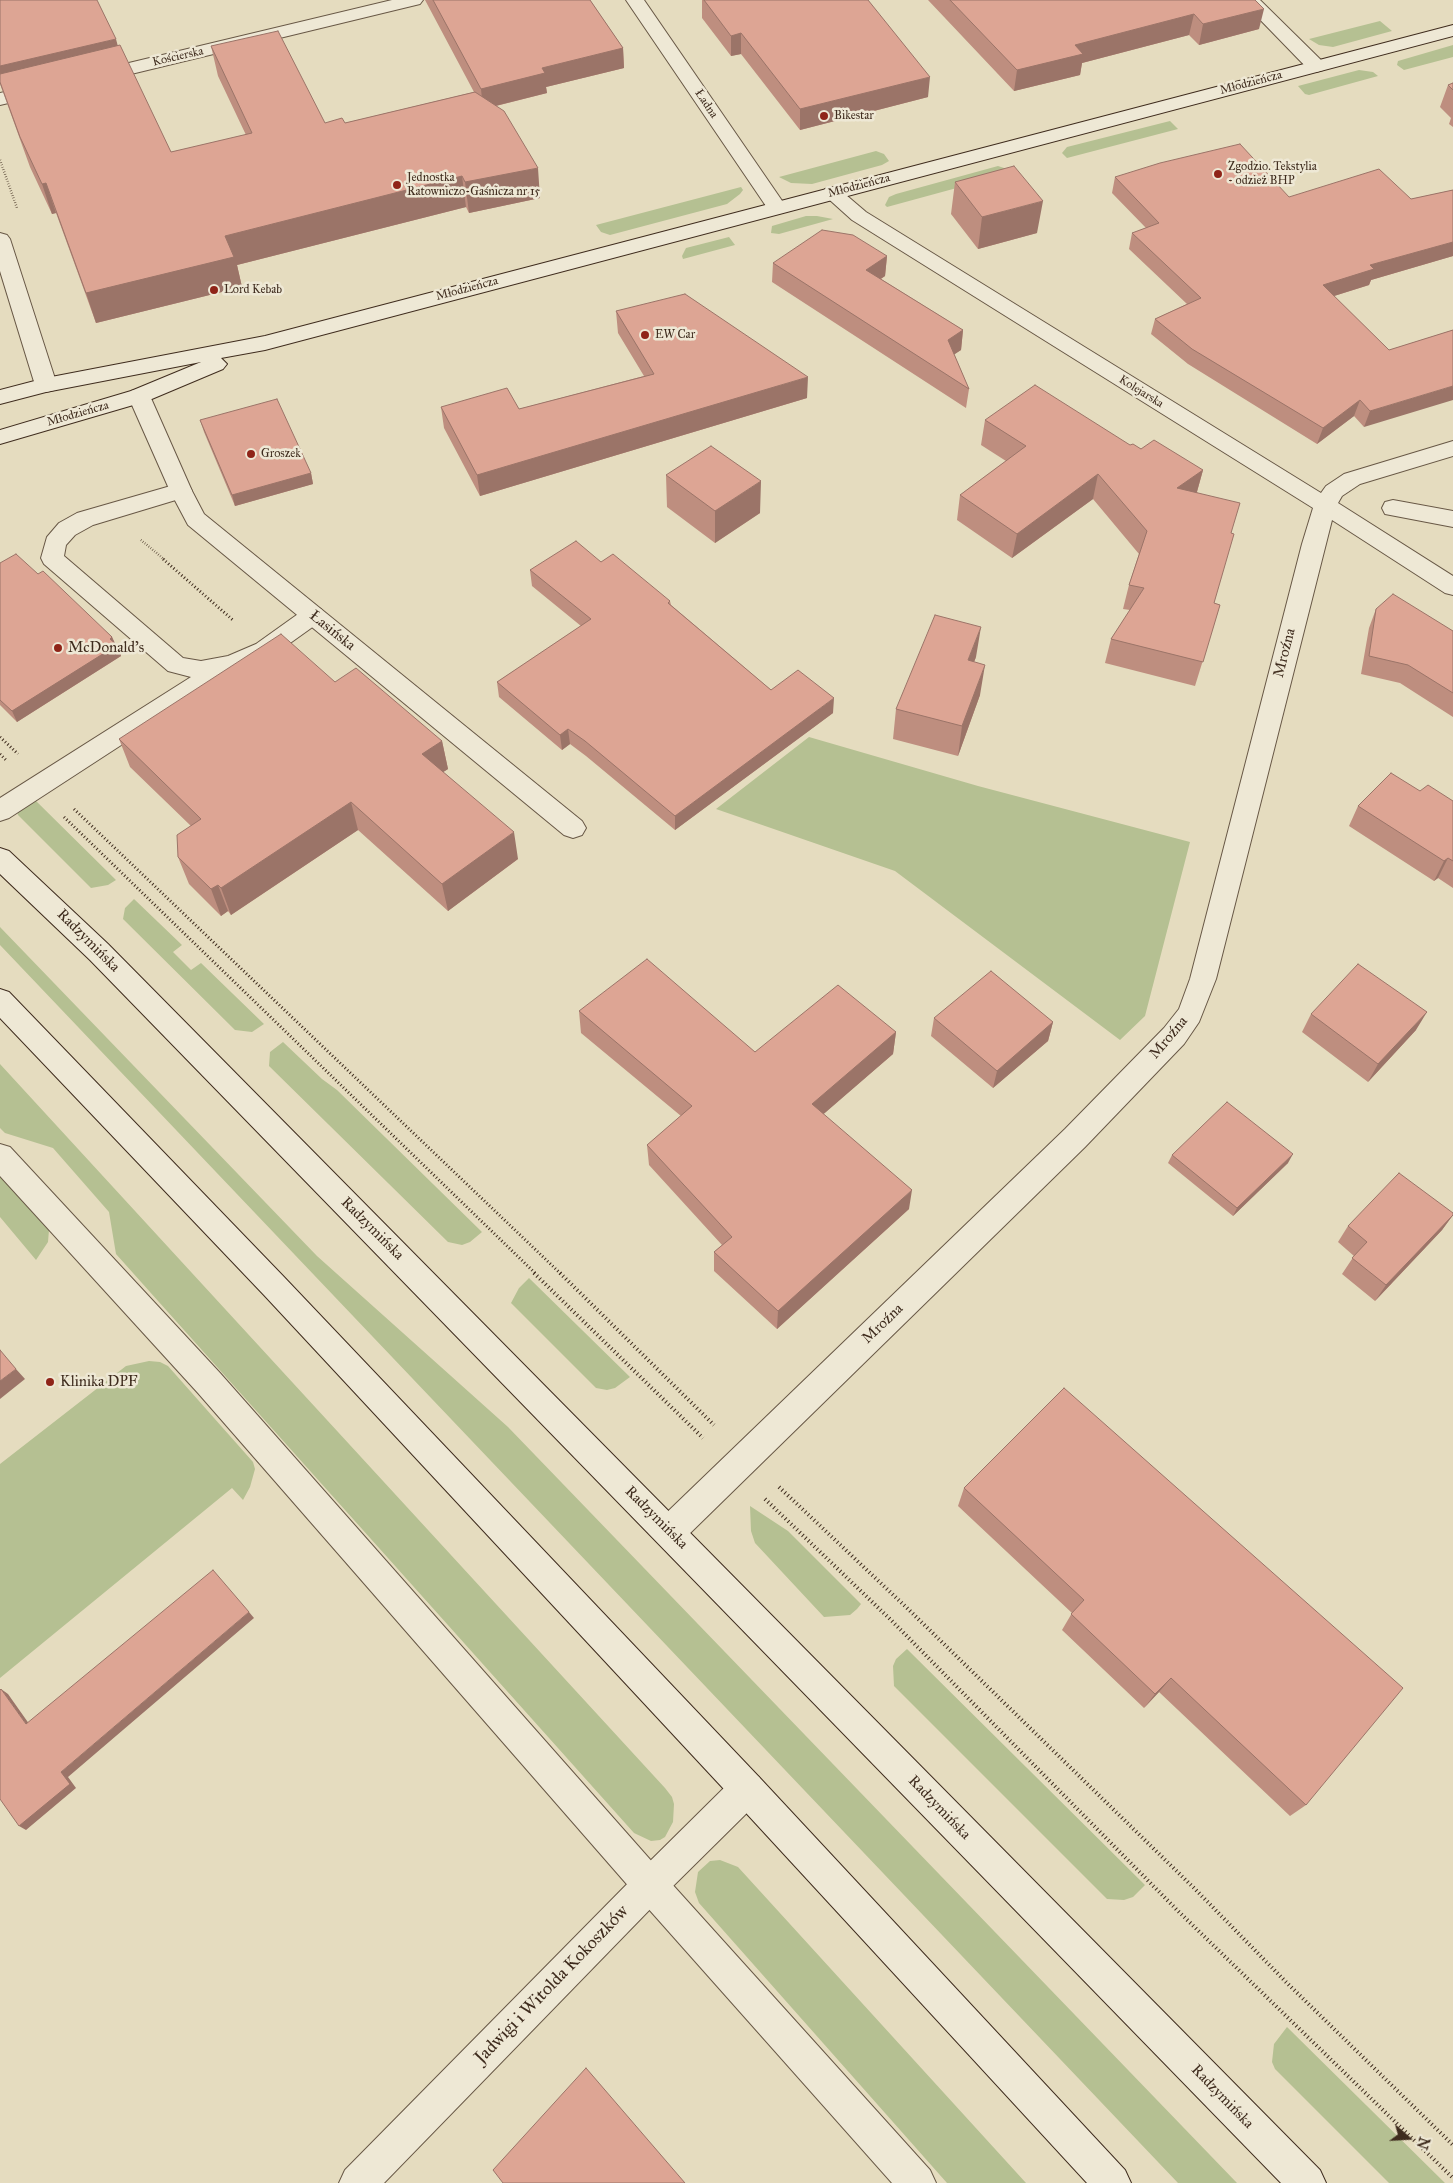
<!DOCTYPE html>
<html>
<head>
<meta charset="utf-8">
<style>
  body { margin:0 }
  #map { position:relative; width:1453px; height:2183px; overflow:hidden; background:#e5dcbf; font-family:"IM FELL Great Primer",serif }
  canvas { display:block }
  .north { position:absolute; left:1383px; top:2113px; width:50px; height:50px; -webkit-text-stroke:4px #eee8d5; paint-order:stroke; rotate:109deg; font-size:14px; font-weight:700; line-height:20px; text-align:center; color:#3f2c1e }
  .north::after { content:''; display:block; margin:auto; width:18px; height:22px; background:#3f2c1e; clip-path:polygon(50% 0,100% 100%,50% 72%,0 100%) }
</style>
</head>
<body>
<div id="map">
<canvas width="1453" height="2183"></canvas>
<div class="north">N</div>
</div>
<script>
const context = document.querySelector('canvas').getContext('2d');
context.lineJoin = 'round';
function fillPath(path, color) { context.fillStyle = color; context.fill(path, 'evenodd'); }
const toPath = rows => new Path2D(rows.map(r => 'M' + r).join(''));
function stroke(path, color, width, dash) { context.strokeStyle = color; context.lineWidth = width; context.lineCap = dash ? 'butt' : 'round'; context.setLineDash(dash || []); context.stroke(path); }
function drawText(font, color, halo, rows, align = 'center') {
  context.font = font + ' "IM FELL Great Primer",serif'; context.lineWidth = 5; context.setLineDash([]); context.textBaseline = 'middle'; context.strokeStyle = halo; context.fillStyle = color; for (const [text, x, y, turn = 0] of rows) {
    context.save(); context.translate(x, y); context.rotate((+turn || 0) * Math.PI / 180); context.textAlign = isNaN(turn) ? turn : align; if (halo) context.strokeText(text, 0, 0); context.fillText(text, 0, 0); context.restore();
  }
}
fillPath(toPath([
  [1380,21,1392,31,1333,47,1319,45,1309,39],
  [1453,45,1453,57,1404,70,1397,65,1398,61],
  [1359,70,1373,72,1378,76,1309,95,1305,94,1298,86],
  [1170,121,1178,129,1067,158,1062,153,1067,147],
  [876,151,884,154,889,161,882,165,812,184,791,183,779,177],
  [998,166,1004,168,1008,174,887,207,885,205,889,197,896,194],
  [741,187,743,190,740,194,727,204,610,235,601,232,596,225],
  [806,216,817,216,833,219,779,234,771,233,772,226],
  [729,237,735,245,683,259,682,256,686,248],
  [809,737,978,786,1190,842,1145,1016,1120,1040,895,871,716,809],
  [33,798,116,880,108,885,91,888,18,815,17,812],
  [134,899,182,945,173,952,191,970,201,963,264,1024,252,1032,235,1030,123,919,125,908],
  [0,927,317,1256,508,1427,1237,2183,1178,2183,0,945],
  [283,1042,322,1079,337,1090,482,1232,470,1242,462,1245,448,1242,269,1066,270,1052],
  [0,1064,665,1788,672,1797,674,1804,673,1822,665,1837,660,1840,651,1841,634,1833,116,1254,109,1212,53,1148,5,1133,0,1128],
  [0,1175,49,1230,48,1242,36,1260,0,1217],
  [529,1278,630,1377,615,1388,607,1390,596,1388,511,1303,519,1288],
  [149,1361,160,1362,168,1366,253,1462,255,1469,250,1487,243,1500,232,1488,0,1678,0,1464,126,1366],
  [750,1506,788,1531,861,1604,857,1609,850,1615,824,1617,755,1543,751,1531],
  [907,1649,1145,1885,1133,1897,1124,1900,1107,1899,894,1686,893,1666,896,1659],
  [720,1860,738,1867,1026,2183,947,2183,699,1903,695,1892,698,1872,710,1861],
  [1287,2027,1445,2183,1389,2183,1275,2069,1272,2062,1274,2044]
]), '#b5c092');
const service = toPath([
  [181,483,189,486,192,491,189,496,93,525,75,535,66,545,64,556,183,658,201,661,228,656,256,644,305,609,313,607,321,609,325,615,321,621,272,656,232,673,9,818,0,821,0,798,191,677,168,671,44,564,41,558,47,537,59,523,77,513,181,483],
  [0,1144,10,1147,220,1373,662,1873,930,2170,936,2183,892,2183,638,1897,198,1393,0,1176,0,1144]
]);
const minor = toPath([
  [392,0,423,0,420,4,94,83,87,81,85,77,87,73,392,0],
  [626,0,644,0,787,208,784,212,777,214,770,212,626,0],
  [1241,0,1260,0,1323,62,1325,66,1323,70,1316,72,1309,70,1241,0],
  [40,84,47,86,49,90,47,94,0,105,0,93,40,84],
  [832,187,839,189,866,212,1321,493,1326,486,1344,474,1453,441,1453,456,1360,484,1342,496,1338,503,1453,576,1453,595,1445,593,1332,520,1216,979,1199,1022,1184,1044,1085,1147,681,1542,670,1546,659,1542,654,1531,659,1520,1065,1129,1164,1028,1179,1009,1190,979,1302,544,1313,508,852,220,822,193,825,189,832,187],
  [0,233,7,235,10,239,57,385,54,390,46,392,38,390,35,385,0,271,0,233],
  [139,389,147,391,150,396,192,491,204,514,582,821,586,828,582,835,573,838,564,835,188,525,170,491,128,396,131,391,139,389],
  [1393,500,1453,511,1453,527,1385,514,1382,508,1385,502,1393,500],
  [747,1772,759,1777,764,1789,759,1801,662,1897,384,2183,339,2183,345,2170,638,1873,735,1777,747,1772]
]);
const secondary = toPath([
  [1453,25,1453,36,265,350,221,358,227,364,223,369,147,401,0,444,0,430,131,391,201,362,46,392,0,404,0,390,46,378,265,336,1453,25],
  [0,848,9,851,108,944,1320,2170,1326,2183,1281,2183,90,960,0,874,0,848],
  [0,989,9,992,284,1277,759,1777,1125,2170,1131,2183,1087,2183,735,1801,264,1295,0,1018,0,989]
]);
stroke(service, '#685846', 2);
stroke(minor, '#685846', 2);
stroke(secondary, '#3f2c1e', 2);
stroke(toPath([
  [0,160,17,208],
  [141,540,165,560]
]), '#3f2c1e', 2.5, [0.5, 2]);
stroke(toPath([
  [163,559,234,621],
  [0,737,18,754],
  [0,754,6,760],
  [74,809,561,1274],
  [64,817,536,1274]
]), '#3f2c1e', 3, [1, 2.5]);
stroke(toPath([
  [534,1273,703,1438],
  [560,1273,714,1425],
  [779,1487,905,1606,1195,1889,1287,1983,1453,2145],
  [765,1499,891,1620,1178,1911,1453,2178]
]), '#3f2c1e', 4, [1, 3]);
fillPath(service, '#eee8d5');
fillPath(minor, '#eee8d5');
fillPath(secondary, '#eee8d5');
fillPath(toPath([
  [0,0,118,46,171,152,246,135,218,76,211,46,325,123,345,123,474,92,425,0,590,0,623,48,624,68,546,87,547,93,496,106,540,198,469,213,466,207,237,265,242,287,96,323,56,213,52,214,30,167,0,84],
  [702,0,868,0,928,97,800,130,741,54,731,56,702,18],
  [928,0,1255,0,1259,29,1199,45,1189,35,1082,63,1080,75,1014,91],
  [1453,83,1453,127,1449,124,1451,118,1440,107,1448,85],
  [1115,177,1289,197,1411,199,1453,190,1453,256,1371,280,1369,285,1334,296,1389,350,1453,330,1364,427,1354,416,1317,444,1188,364,1151,334,1155,319,1187,304,1129,249,1132,233,1146,228,1112,193],
  [955,182,1037,233,978,249,951,214],
  [887,256,885,276,881,279,963,330,961,350,954,354,969,389,966,408,772,282,773,263],
  [616,311,807,398,480,496,444,428,441,407,519,409,644,376,618,333],
  [200,420,311,473,313,484,235,506,204,432],
  [985,420,1130,445,1203,470,1197,492,1231,533,1214,603,1220,605,1195,686,1105,663,1111,639,1130,610,1123,609,1129,585,1139,554,1093,499,1012,558,957,520,960,495,1006,461,981,445],
  [666,475,760,513,715,543,667,507],
  [601,562,670,601,671,605,771,690,833,713,675,830,586,756,570,744,562,750,499,697,497,682,581,626,532,586,530,570],
  [0,563,38,574,112,637,115,643,117,645,121,656,17,722,0,705],
  [1376,609,1453,631,1453,717,1400,683,1361,674,1369,628],
  [976,657,974,662,980,695,958,756,893,739,896,709],
  [335,682,442,741,448,769,443,772,518,859,448,911,358,830,231,915,228,911,221,916,189,884,178,857,191,826,130,767,119,739],
  [1420,791,1453,801,1453,888,1438,878,1434,881,1349,826,1358,806],
  [579,1011,755,1052,896,1032,893,1054,823,1114,909,1209,777,1329,714,1271,714,1252,722,1245,649,1165,647,1145,681,1116,581,1033],
  [1311,1014,1416,1030,1368,1082,1302,1032],
  [934,1018,1053,1022,1048,1041,993,1088,931,1036],
  [1172,1155,1288,1163,1233,1216,1168,1163],
  [1453,1215,1442,1230,1375,1301,1342,1274,1354,1256,1338,1242,1348,1226],
  [1064,1388,1306,1805,1290,1816,1159,1692,1144,1708,1062,1630,1072,1613,958,1506,964,1488]
]), '#be8e7f');
fillPath(toPath([
  [1264,9,1259,29,1199,45,1203,24],
  [1194,14,1189,35,1082,63,1080,75,1014,91,1017,70,1075,45],
  [741,33,741,54,731,56,731,36],
  [116,39,122,62,0,82,0,66],
  [623,48,624,68,546,87,547,93,483,109,481,89,542,68],
  [930,77,928,97,800,130,800,109],
  [538,168,540,198,469,213,465,182],
  [462,176,466,207,237,265,242,287,96,323,86,293,225,236],
  [46,183,56,213,52,214,42,184],
  [1043,201,1037,233,978,249,982,217],
  [1453,242,1453,256,1371,280,1369,285,1318,301,1323,285,1370,265],
  [887,256,885,276,865,289,866,270],
  [963,330,961,350,946,360,948,340],
  [808,377,807,398,480,496,477,475],
  [1453,386,1453,400,1364,427,1370,411],
  [1360,400,1354,416,1317,444,1323,428],
  [1203,470,1196,495,1177,488],
  [311,473,313,484,235,506,232,495],
  [1098,474,1093,499,1012,558,1017,534],
  [761,481,760,513,715,543,715,511],
  [981,627,976,657,963,690,968,660],
  [112,637,116,646,117,645,121,656,17,722,12,711],
  [985,665,980,695,958,756,962,726],
  [834,698,833,713,675,830,675,816],
  [568,729,570,744,562,750,560,735],
  [442,741,448,769,428,782,422,754],
  [351,802,358,830,231,915,221,888],
  [514,832,518,859,448,911,442,884],
  [1448,858,1438,878,1434,881,1444,861],
  [218,885,228,911,221,916,211,889],
  [1427,1012,1416,1030,1368,1082,1378,1064],
  [1053,1022,1048,1041,993,1088,997,1071],
  [896,1032,893,1054,811,1125,812,1104],
  [1293,1154,1288,1163,1233,1216,1237,1208],
  [912,1190,909,1209,777,1329,778,1311],
  [1453,1215,1442,1230,1375,1301,1386,1285],
  [16,1369,25,1379,0,1399,0,1381],
  [249,1612,254,1618,68,1777,76,1788,26,1830,19,1826,61,1772],
  [1171,1678,1159,1692,1144,1708,1155,1694],
  [1,1689,8,1694,32,1728,26,1724]
]), '#9b7468');
const building = toPath([
  [0,0,97,0,116,39,0,66,0,0],
  [433,0,590,0,623,48,542,68,545,73,481,89,433,0],
  [704,0,868,0,930,77,800,109,741,33,731,36,704,0],
  [950,0,1255,0,1264,9,1203,24,1194,14,1075,45,1083,54,1017,70,950,0],
  [278,31,325,123,342,118,345,123,475,92,504,111,538,168,465,182,462,176,225,236,234,257,86,293,46,183,42,184,20,137,0,82,0,74,120,45,171,152,252,133,211,46,278,31],
  [1453,83,1453,90,1448,85,1453,83],
  [1240,144,1289,197,1379,169,1411,199,1453,190,1453,242,1370,265,1374,269,1323,285,1389,350,1453,330,1453,386,1370,411,1360,400,1323,428,1192,349,1155,319,1201,298,1132,233,1159,223,1115,177,1160,163,1240,144],
  [1014,166,1043,201,982,217,955,182,1014,166],
  [822,230,853,235,887,256,866,270,963,330,948,340,969,389,773,263,822,230],
  [685,294,808,377,477,475,441,407,507,388,519,409,654,374,616,311,685,294],
  [1035,385,1130,445,1133,444,1141,449,1154,440,1203,470,1177,488,1240,503,1231,533,1234,534,1214,603,1220,605,1203,662,1111,639,1144,588,1129,585,1147,531,1098,474,1017,534,960,495,1026,446,985,420,1035,385],
  [277,399,311,473,232,495,200,420,277,399],
  [711,446,761,481,715,511,666,475,711,446],
  [576,541,601,562,613,554,670,601,668,603,771,690,798,670,834,698,675,816,585,741,568,729,560,735,497,682,591,619,530,570,576,541],
  [16,554,38,574,43,571,112,637,110,639,117,645,12,711,0,700,0,563,16,554],
  [1393,594,1453,631,1453,693,1408,665,1369,656,1376,609,1393,594],
  [935,615,981,627,968,660,985,665,962,726,896,709,935,615],
  [281,634,335,682,356,668,442,741,422,754,514,832,442,884,351,802,221,888,218,885,211,889,178,857,177,835,201,819,119,739,281,634],
  [1391,773,1420,791,1428,785,1453,801,1453,861,1448,858,1444,861,1358,806,1391,773],
  [647,959,755,1052,838,985,896,1032,812,1104,912,1190,778,1311,714,1252,732,1237,647,1145,692,1106,579,1011,647,959],
  [1358,964,1427,1012,1378,1064,1311,1014,1358,964],
  [991,971,1053,1022,997,1071,934,1018,991,971],
  [1227,1102,1293,1154,1237,1208,1172,1155,1227,1102],
  [1399,1173,1453,1213,1453,1215,1386,1285,1352,1258,1367,1242,1348,1226,1399,1173],
  [0,1350,16,1369,0,1381,0,1350],
  [1064,1388,1403,1688,1306,1805,1171,1678,1155,1694,1071,1614,1084,1600,964,1488,1064,1388],
  [213,1570,249,1612,61,1772,70,1784,19,1826,0,1799,0,1690,1,1689,26,1724,213,1570],
  [586,2068,685,2183,503,2183,493,2170,586,2068]
]);
fillPath(building, '#dda594');
stroke(building, '#9b7468', 1);
for (const [x, y, r, color] of [
  [824,116,5,"#8f2418"],
  [1218,174,5,"#8f2418"],
  [397,185,5,"#8f2418"],
  [214,290,5,"#8f2418"],
  [645,335,5,"#8f2418"],
  [251,454,5,"#8f2418"],
  [58,648,5,"#8f2418"],
  [50,1382,5,"#8f2418"]
]) { const dot = new Path2D(); dot.arc(x, y, r, 0, 2 * Math.PI); context.fillStyle = color; context.fill(dot); stroke(dot, '#eee8d5', 2); }
drawText('12px', '#3f2c1e', '#eee8d5', [
  ["Kościerska",178,57,-13],
  ["Młodzieńcza",1251,83,-15],
  ["Ładna",706,104,56],
  ["Młodzieńcza",859,186,-15],
  ["Młodzieńcza",467,289,-15],
  ["Kolejarska",1141,392,32],
  ["Młodzieńcza",78,414,-16]
]);
drawText('12px', '#3f2c1e', '#eee8d5', [
  ["Bikestar",834,116],
  ["Zgodzio. Tekstylia",1228,167],
  ["- odzież BHP",1228,181],
  ["Jednostka",407,178],
  ["Ratowniczo-Gaśnicza nr 15",407,192],
  ["Lord Kebab",224,290],
  ["EW Car",655,335],
  ["Groszek",261,454]
], 'left');
drawText('15px', '#3f2c1e', '#eee8d5', [
  ["Łasińska",332,631,39],
  ["Mroźna",1285,653,-76],
  ["Radzymińska",88,941,45],
  ["Mroźna",1169,1038,-50],
  ["Radzymińska",372,1229,45],
  ["Mroźna",883,1324,-44],
  ["Radzymińska",656,1518,45],
  ["Radzymińska",939,1808,46],
  ["Radzymińska",1222,2097,46]
]);
drawText('15px', '#3f2c1e', '#eee8d5', [
  ["McDonald's",68,648],
  ["Klinika DPF",60,1382]
], 'left');
drawText('18px', '#3f2c1e', '#eee8d5', [
  ["Jadwigi i Witolda Kokoszków",552,1985,-46]
]);
</script>
</body>
</html>
